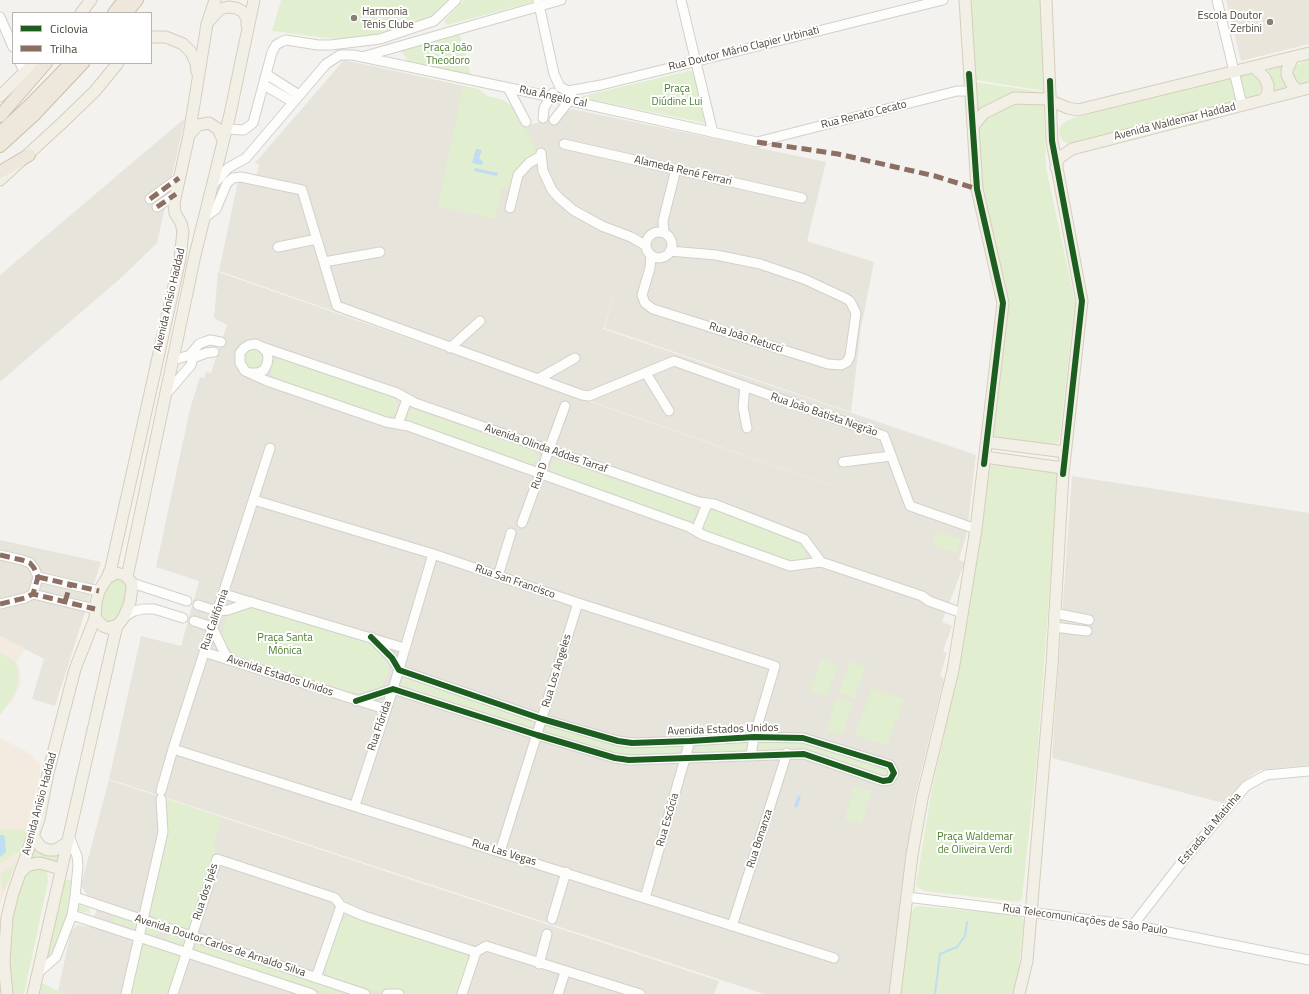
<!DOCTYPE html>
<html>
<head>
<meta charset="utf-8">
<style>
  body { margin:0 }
  #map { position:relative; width:1309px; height:994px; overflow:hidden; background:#f4f2ee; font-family:"Titillium Web",sans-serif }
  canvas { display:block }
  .legend { position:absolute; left:12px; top:12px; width:140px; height:52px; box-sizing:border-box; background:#fff; border:1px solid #b7b4b0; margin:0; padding:5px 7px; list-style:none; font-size:12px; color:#4b4439 }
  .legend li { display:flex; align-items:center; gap:8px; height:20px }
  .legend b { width:20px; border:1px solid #b7b4b0 }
</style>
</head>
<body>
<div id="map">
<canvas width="1309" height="994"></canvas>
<ul class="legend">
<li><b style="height:5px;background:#1b5e20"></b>Ciclovia</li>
<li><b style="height:5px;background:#8d6e63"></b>Trilha</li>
</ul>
</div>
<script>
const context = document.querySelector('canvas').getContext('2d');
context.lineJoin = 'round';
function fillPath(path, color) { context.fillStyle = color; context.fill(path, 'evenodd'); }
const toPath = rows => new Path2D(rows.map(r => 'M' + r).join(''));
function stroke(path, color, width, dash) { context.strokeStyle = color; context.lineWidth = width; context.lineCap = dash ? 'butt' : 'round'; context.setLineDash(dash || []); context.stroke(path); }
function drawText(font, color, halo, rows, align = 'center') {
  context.font = font + ' "Titillium Web",sans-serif'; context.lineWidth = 4; context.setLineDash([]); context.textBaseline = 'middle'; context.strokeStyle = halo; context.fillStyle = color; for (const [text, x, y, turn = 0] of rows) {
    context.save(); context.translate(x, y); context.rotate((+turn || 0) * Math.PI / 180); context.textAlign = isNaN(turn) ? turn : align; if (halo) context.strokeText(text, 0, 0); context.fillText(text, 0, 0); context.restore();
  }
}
fillPath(toPath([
  [344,60,478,89,487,96,503,100,512,106,522,127,552,119,572,109,826,162,807,241,874,262,861,328,851,412,604,328,621,275,603,329,976,455,967,533,219,271,238,181,254,185,259,165,255,163],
  [185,118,157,243,122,277,0,382,0,275],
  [218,272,967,533,959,560,965,562,942,622,952,626,943,651,947,653,940,676,944,678,913,805,890,994,764,994,109,779,141,636,181,646,199,581,156,567,190,409,200,377,204,378,206,372,211,373,227,325,214,318],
  [1072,476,1309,513,1309,765,1260,770,1248,778,1223,803,1052,758],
  [0,540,101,562,55,706,32,699,44,659,0,636],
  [109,780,719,981,714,994,65,994,58,991,71,931,77,925,91,927,100,900,87,895,81,885]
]), '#e7e4dc');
fillPath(toPath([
  [0,636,25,649,17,662,20,671,21,683,13,700,0,713],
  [0,738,26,751,40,763,40,776,22,848,0,905]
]), '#f3ebdf');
fillPath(toPath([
  [1226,0,1309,0,1309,44,1241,61]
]), '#eae5da');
fillPath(toPath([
  [281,0,450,0,436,16,416,26,351,41,272,31],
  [464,0,532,0,533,2,447,25,444,21],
  [971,0,1041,0,1045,91,976,80],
  [460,35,471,75,408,62,401,50],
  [1309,59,1309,86,1297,85,1291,74,1294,66],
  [1279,65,1282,68,1286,88,1275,91,1268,70,1270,67],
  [693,70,705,123,579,97],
  [1250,72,1258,74,1263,85,1257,96,1245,99,1239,74],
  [1232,78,1237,101,1072,144,1064,142,1060,136,1059,129,1062,124,1070,119],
  [974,82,1043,92,1046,168,1075,302,1060,434,1059,441,1052,446,996,438,993,433,1006,307,983,198],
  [463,86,478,89,487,96,502,100,511,106,521,127,525,126,527,132,529,132,535,151,535,155,511,189,502,187,495,219,438,206],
  '243 359a11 11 0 1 1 22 0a11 11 0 1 1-22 0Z',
  [281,358,391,396,397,402,397,411,393,416,386,418,275,380,271,374,271,366,275,361],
  [413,409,534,451,537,454,537,460,534,464,529,465,408,422,406,414],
  [558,460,691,505,695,509,695,516,691,521,685,522,555,475,551,471,551,465,553,461],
  [993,463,1056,473,1058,477,1037,758,1022,898,1018,902,924,891,916,886,931,794,955,686,980,531,988,468],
  [711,511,718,511,794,539,805,547,806,555,799,561,781,559,708,533,704,528,703,522,706,516],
  [937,531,961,539,956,553,932,545],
  [118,579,123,580,126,584,125,601,117,618,113,622,108,623,102,618,100,605,108,585,113,580],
  [253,605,375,645,390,667,382,687,358,694,234,655,221,639,229,613],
  [0,652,14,661,18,669,18,684,12,698,0,715],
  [822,659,838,665,826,696,810,690],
  [850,661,866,667,854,698,838,692],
  [403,677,539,720,535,732,400,686],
  [872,688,904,699,887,746,855,735],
  [837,697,853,703,842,735,826,729],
  [543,722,626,748,684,743,678,754,624,756,541,731],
  [749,740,746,754,694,754,696,743],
  [756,740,803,741,888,767,889,773,884,776,809,751,785,749,756,753],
  [854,786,871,791,862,824,845,819],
  [166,799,222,818,214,845,216,848,192,927,186,930,156,920,150,913,168,834],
  [0,829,30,829,23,849,0,863],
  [35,846,62,850,57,865,30,861],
  [16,863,9,879,3,892,1,874],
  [41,866,47,872,48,882,24,994,12,994,10,966,11,929,15,900,24,875,31,867],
  [68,879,72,881,70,894,73,899,55,951,47,962,46,958,65,881],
  [80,905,89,908,90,913,78,911,78,907],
  [918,906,1010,914,1020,917,1024,920,1017,982,1014,994,900,994,909,916,914,908],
  [114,916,137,924,137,929,112,922],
  [348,916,467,955,469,959,459,994,407,994,393,989,377,992,330,977,326,972,325,965,341,921],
  [147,926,157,929,159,932,157,935,145,933,144,930],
  [169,934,185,940,184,945,167,940,166,937],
  [148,944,178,954,180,957,169,994,131,994,141,948],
  [198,945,351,994,329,994,196,951,195,947],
  [42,983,58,991,65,994,40,994]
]), '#e1eecf');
fillPath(toPath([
  [476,149,480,149,482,151,479,158,483,162,482,165,472,163],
  [475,168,498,173,497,176,474,171],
  [798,795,801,797,797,808,794,806],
  [0,835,3,835,5,837,6,852,0,857]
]), '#c0ddf1');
stroke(toPath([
  [935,994,940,954,957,947,965,936,967,922]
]), '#c0ddf1', 2);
const minor = toPath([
  [538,0,554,74,560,87,568,91,601,85,943,0],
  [681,0,713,133],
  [1217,0,1242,105],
  [0,17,13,47],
  [362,57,561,0],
  [20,63,25,73],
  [266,74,299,95],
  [264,85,293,102],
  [508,88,526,122],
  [543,118,544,108,553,93],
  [554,120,572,97],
  [226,129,244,130,253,123,272,52,276,45,281,42,286,40,318,45,331,45,380,39,434,21,456,0],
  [564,144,802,198],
  [541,153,543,171,552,190,559,198,573,210,602,226,631,237,645,245],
  [213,185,228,168,246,158,326,64,340,55,353,55,571,101,757,142,957,91,966,91,970,93],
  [150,199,179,178],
  [157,207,176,194],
  [510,208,518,175,529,163,541,156],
  [205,217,216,209,227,183,233,178,241,177,302,190,337,306,582,395,589,396,674,361,884,436,910,506,976,529],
  '646 245a13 13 0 1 1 26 0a13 13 0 1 1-26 0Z',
  [664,233,663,221,676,169],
  [278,247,317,239],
  [651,255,650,268,642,295,645,303,653,309,828,364,841,365,847,362,850,356,856,313,850,301,845,298,804,279,760,264,716,255,670,251],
  [324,262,380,252],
  [262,347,397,393,415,403,699,502,714,504,804,539,821,562],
  [450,348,480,321],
  [174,360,190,355,199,344,204,342,210,340,221,342],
  [251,373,258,373,264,370,267,364,268,358,267,352,262,347,256,344,249,345,244,348,240,353,240,363,245,371,267,381,386,422,408,426,689,527,703,535,790,566,821,562,922,596,929,601,962,613],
  [646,373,669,411],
  [538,379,575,358],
  [745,386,743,407,747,428],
  [167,393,191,365,193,358,206,353,214,352],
  [398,424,407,399],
  [843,462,891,456],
  [254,500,433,554,578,603,775,666,754,737,751,755],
  [522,523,565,406],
  [696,531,707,504],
  [0,555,22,560,30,563,34,568,38,577,33,594],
  [498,576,511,533],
  [38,577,99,591],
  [132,583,187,601],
  [224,594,404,648],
  [0,604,25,598,33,594,95,609],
  [198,605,217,611,228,610,252,602],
  [1054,613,1089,620],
  [124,617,134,611,143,609,154,609,183,618],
  [194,621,212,627,228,660],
  [1054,627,1087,631],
  [204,652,385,709],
  [356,701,393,689,537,735,615,758,629,760,804,754,883,781,890,780,894,773,890,765,803,738,754,737,690,741,632,743,618,741,542,719,399,670,392,658,371,637],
  [173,749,834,958],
  [161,791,173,749,270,448],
  [355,805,393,689,433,554],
  [500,852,578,603],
  [75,897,365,994],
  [907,897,1133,925,1309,960],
  [645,898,690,741],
  [72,915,312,994],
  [552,919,566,872],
  [1133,925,1182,862,1246,786,1266,775,1309,771],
  [732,926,787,753],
  [539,964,547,934],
  [39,972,56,957,72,915,75,897,78,865,77,856,69,836],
  [316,978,341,906],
  [126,994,163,832,161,799],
  [173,994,217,859,335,898,341,906,364,916,476,952,486,946,640,994],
  [387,994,399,994],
  [462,994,476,952],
  [558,994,565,972]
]);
const major = toPath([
  [81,13,91,0],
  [210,20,220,9,228,7,236,8,242,11,247,18,247,25],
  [151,37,166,37,183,44,191,52,196,63,197,72],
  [1293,57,1287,70,1287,75,1292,85,1298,91],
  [1254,67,1265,78,1268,85,1268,92,1264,99],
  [0,96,34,63],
  [973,126,984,113,1014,98,1046,99,1068,108,1078,110,1309,53],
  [189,135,198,125,209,123,218,129,223,140],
  [1056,167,1059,158,1072,149,1309,88],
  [0,180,62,123,95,91,118,63],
  [987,442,1065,452],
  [985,457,1063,468],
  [127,577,195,255,230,114,254,0],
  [107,578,116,573,125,575,132,583,132,588,130,602,124,617,118,625,108,628,103,626,95,618,96,603,99,591,107,578,111,568,180,259,183,231,181,223,175,213,174,203,189,135,207,24,215,0],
  [33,836,41,847,48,850,55,850,67,843],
  [21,872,27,866,33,864,40,863,61,869],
  [7,994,4,962,7,917,13,893,39,819,48,773,75,669,95,618],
  [33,994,117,625],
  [895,994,912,855,922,799,953,670,976,529,1003,303,977,189,965,0],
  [1019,994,1027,961,1052,665,1063,474,1082,301,1052,141,1046,0]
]);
const highway = toPath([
  [114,13,124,0],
  [126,13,137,0],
  [0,116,46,63],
  [0,133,34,101,71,63],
  [0,146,35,114,83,63],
  [0,172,29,155]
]);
stroke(minor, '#d2d0cb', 11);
stroke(major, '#d6cebb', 13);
stroke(highway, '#ccbfa9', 14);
stroke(minor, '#fdfdfc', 9);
stroke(major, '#f2efe6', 11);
stroke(highway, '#ede8db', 12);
stroke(toPath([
  [757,142,838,154,935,176,977,189],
  [150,199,179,178],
  [157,207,176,194],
  [0,555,22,560,30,563,34,568,38,577,33,594],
  [38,577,99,591],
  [65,602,70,585],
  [0,604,25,598,33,594,95,609]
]), '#8d6e63', 5, [10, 5]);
stroke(toPath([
  [969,74,977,189,1003,303,984,464],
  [1050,81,1052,141,1082,301,1063,474],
  [356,701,393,689,537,735,615,758,629,760,804,754,883,781,890,780,894,773,890,765,803,738,754,737,690,741,632,743,618,741,542,719,399,670,392,658,371,637]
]), '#1b5e20', 6);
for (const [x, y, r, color] of [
  [354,18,4,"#868178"],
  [1270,22,4,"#868178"]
]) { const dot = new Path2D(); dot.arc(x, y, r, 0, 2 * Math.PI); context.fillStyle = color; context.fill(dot); stroke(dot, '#fff', 1.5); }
drawText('11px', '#4b4439', '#fff', [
  ["Harmonia",362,12],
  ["Tênis Clube",362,25],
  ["Escola Doutor",1262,16,"right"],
  ["Zerbini",1262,29,"right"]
], 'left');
drawText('11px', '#4a7f2a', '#fff', [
  ["Praça João",448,48],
  ["Theodoro",448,61],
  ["Praça",677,89],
  ["Diúdine Lui",677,102],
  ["Praça Santa",285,638],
  ["Mônica",285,651],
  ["Praça Waldemar",975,837],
  ["de Oliveira Verdi",975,850]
]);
drawText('11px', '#4b4439', '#fff', [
  ["Rua Doutor Mário Clapier Urbinati",744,49,-14],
  ["Rua Ângelo Cal",553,97,12],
  ["Rua Renato Cecato",864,115,-14],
  ["Avenida Waldemar Haddad",1175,122,-14],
  ["Alameda René Ferrari",683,171,13],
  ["Avenida Anísio Haddad",170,300,-77],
  ["Rua João Retucci",746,338,18],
  ["Rua João Batista Negrão",824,415,19],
  ["Avenida Olinda Addas Tarraf",546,449,19],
  ["Rua D",540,476,-70],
  ["Rua San Francisco",515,582,19],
  ["Rua Califórnia",215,620,-71],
  ["Rua Los Angeles",557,671,-73],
  ["Avenida Estados Unidos",280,676,18],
  ["Rua Flórida",380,726,-71],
  ["Avenida Estados Unidos",723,730,-2],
  ["Avenida Anísio Haddad",40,804,-75],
  ["Rua Escócia",668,820,-74],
  ["Estrada da Matinha",1210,829,-50],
  ["Rua Bonanza",760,839,-72],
  ["Rua Las Vegas",504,853,17],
  ["Rua dos Ipês",206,892,-72],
  ["Rua Telecomunicações de São Paulo",1085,920,8],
  ["Avenida Doutor Carlos de Arnaldo Silva",220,946,18]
]);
</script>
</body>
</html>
